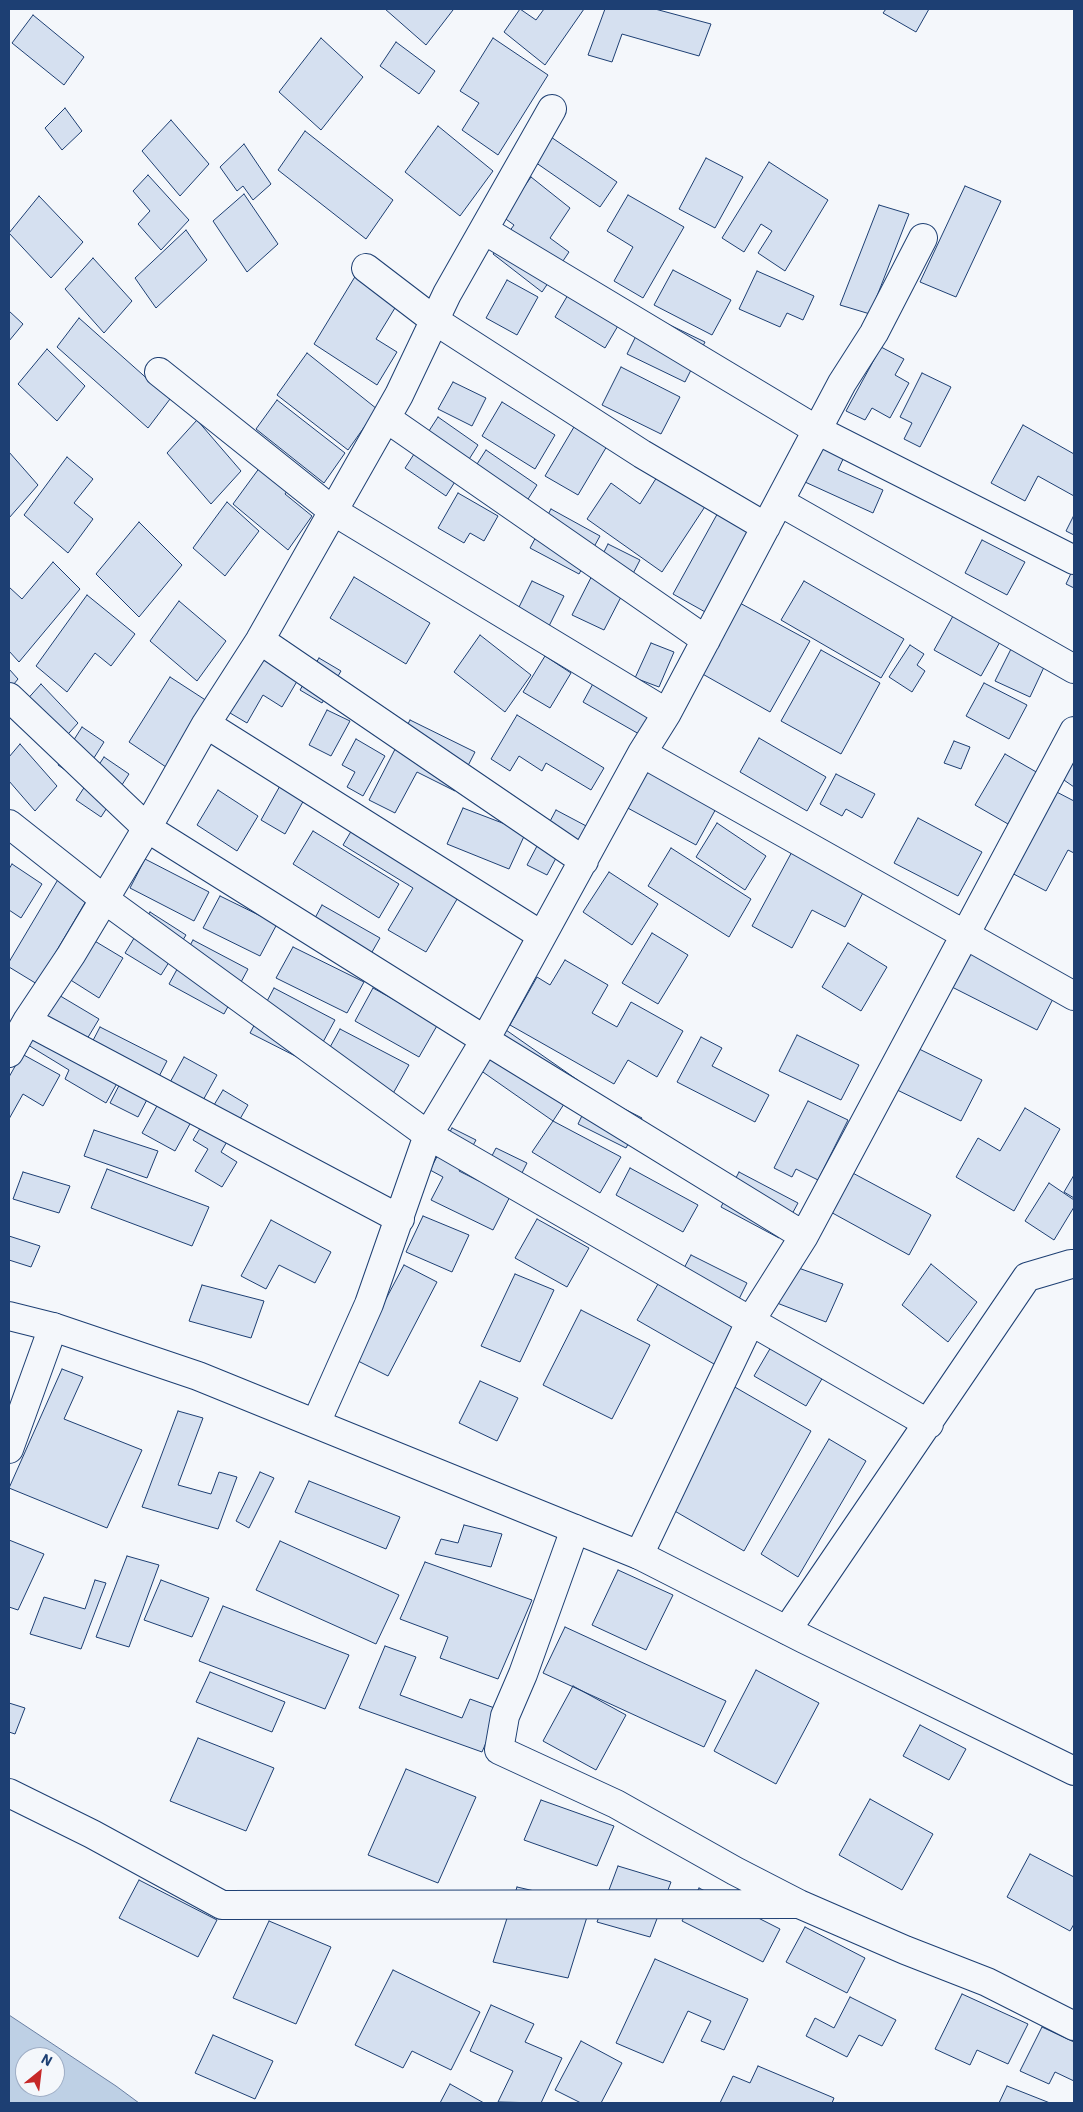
<!DOCTYPE html>
<html>
<head>
<meta charset="utf-8">
<style>
  body { margin:0 }
  #map { position:relative; width:1083px; height:2112px; overflow:hidden; background:#f4f7fb; font-family:"IBM Plex Sans",sans-serif }
  canvas { display:block }
  .frame { position:absolute; inset:0; border:10px solid #1d3f73; pointer-events:none }
  .north { position:absolute; left:15px; top:2047px; width:50px; height:50px; box-sizing:border-box; background:#f4f7fb; border:1px solid #9eadc5; border-radius:50%; rotate:29deg; font-size:14px; font-weight:700; line-height:20px; text-align:center; color:#1d3f73 }
  .north::after { content:''; display:block; margin:auto; width:18px; height:22px; background:#c62828; clip-path:polygon(50% 0,100% 100%,50% 72%,0 100%) }
</style>
</head>
<body>
<div id="map">
<canvas width="1083" height="2112"></canvas>
<div class="frame"></div>
<div class="north">N</div>
</div>
<script>
const context = document.querySelector('canvas').getContext('2d');
context.lineJoin = 'round';
function fillPath(path, color) { context.fillStyle = color; context.fill(path, 'evenodd'); }
const toPath = rows => new Path2D(rows.map(r => 'M' + r).join(''));
function stroke(path, color, width, dash) { context.strokeStyle = color; context.lineWidth = width; context.lineCap = dash ? 'butt' : 'round'; context.setLineDash(dash || []); context.stroke(path); }
const water = toPath([
  [9,2015,116,2086,139,2103,9,2103,9,2015],
  [25,2057,55,2057,55,2087,25,2087,25,2057]
]);
fillPath(water, '#bed0e5');
stroke(water, '#687fa3', 1);
const building = toPath([
  [385,9,452,9,453,10,426,45,385,9],
  [520,9,536,20,544,9,584,9,545,65,504,32,520,9],
  [605,9,655,9,711,24,699,56,622,34,612,62,588,55,605,9],
  [886,9,929,9,916,32,883,13,886,9],
  [33,15,84,57,64,85,12,43,33,15],
  [321,38,363,77,321,130,279,92,321,38],
  [493,38,548,75,498,155,462,130,479,103,460,91,493,38],
  [396,42,435,71,419,94,380,66,396,42],
  [65,108,82,131,62,150,45,128,65,108],
  [171,120,209,164,180,196,142,151,171,120],
  [438,126,493,171,460,216,405,172,438,126],
  [305,131,393,200,366,239,278,170,305,131],
  [548,135,617,182,600,207,532,160,548,135],
  [244,144,271,184,253,200,243,186,237,191,220,167,244,144],
  [706,158,743,177,715,228,679,209,706,158],
  [769,162,828,200,785,271,758,253,772,231,761,224,744,252,722,238,769,162],
  [148,175,189,220,161,250,138,224,150,211,133,191,148,175],
  [531,177,570,208,550,238,569,252,542,292,493,254,514,225,503,217,531,177],
  [965,186,1001,201,956,297,920,282,965,186],
  [244,194,278,244,247,272,213,221,244,194],
  [628,195,684,227,643,298,614,281,633,247,607,231,628,195],
  [39,196,83,242,51,278,9,233,39,196],
  [879,205,909,214,870,314,840,305,879,205],
  [186,230,207,260,156,308,135,278,186,230],
  [93,258,132,301,104,333,65,289,93,258],
  [673,270,731,300,712,335,654,305,673,270],
  [757,271,814,296,803,320,787,313,780,327,739,309,757,271],
  [356,275,398,303,376,339,397,352,377,385,314,344,356,275],
  [579,276,629,307,605,348,555,317,579,276],
  [507,280,538,297,517,335,486,318,507,280],
  [9,311,23,324,9,341,9,311],
  [647,314,705,342,685,382,627,354,647,314],
  [79,318,170,399,148,428,57,347,79,318],
  [881,347,904,359,895,375,909,383,890,418,872,408,865,420,846,411,881,347],
  [47,349,85,386,57,421,18,384,47,349],
  [307,353,377,409,348,450,277,395,307,353],
  [621,367,680,397,661,434,602,405,621,367],
  [922,373,951,387,920,447,904,439,912,423,900,417,922,373],
  [453,382,486,398,472,426,438,409,453,382],
  [277,400,345,453,324,483,256,429,277,400],
  [502,402,555,435,535,469,482,436,502,402],
  [438,417,478,445,446,496,405,468,438,417],
  [197,420,241,471,211,504,167,453,197,420],
  [1023,425,1074,454,1074,496,1038,476,1025,501,991,483,1023,425],
  [574,427,607,446,578,495,545,476,574,427],
  [830,432,851,442,838,470,883,490,873,513,805,482,830,432],
  [486,450,537,485,514,521,463,486,486,450],
  [9,452,38,485,9,518,9,452],
  [67,457,93,479,74,503,93,519,68,553,24,515,67,457],
  [263,463,291,485,285,494,312,516,288,550,233,504,263,463],
  [662,469,708,502,662,572,587,519,611,483,640,504,662,469],
  [458,493,498,516,484,541,470,533,464,543,438,528,458,493],
  [227,502,259,531,225,576,193,548,227,502],
  [551,509,600,536,579,574,530,548,551,509],
  [720,509,754,528,707,613,673,594,720,509],
  [1074,515,1074,535,1066,531,1074,515],
  [139,522,182,565,139,617,96,574,139,522],
  [982,540,1025,562,1007,595,965,573,982,540],
  [608,544,640,560,604,630,572,615,608,544],
  [53,562,80,589,19,662,9,651,9,587,22,599,53,562],
  [1074,567,1074,588,1066,584,1074,567],
  [354,577,430,623,406,664,330,618,354,577],
  [532,581,564,596,547,630,515,615,532,581],
  [804,581,904,639,881,678,781,620,804,581],
  [87,595,135,634,111,666,95,653,67,692,36,666,87,595],
  [179,601,226,641,197,681,150,641,179,601],
  [738,602,810,641,770,712,699,672,738,602],
  [953,616,1000,642,981,676,934,650,953,616],
  [270,635,310,659,282,707,263,695,247,723,225,710,270,635],
  [480,635,531,675,505,712,454,672,480,635],
  [651,643,674,652,659,687,635,678,651,643],
  [910,645,924,654,917,665,925,671,912,692,889,677,910,645],
  [1011,649,1045,665,1030,697,995,681,1011,649],
  [821,650,880,683,841,754,781,721,821,650],
  [545,656,571,673,550,708,523,692,545,656],
  [319,658,341,671,322,703,300,690,319,658],
  [9,669,18,679,9,690,9,669],
  [170,677,207,701,166,767,129,742,170,677],
  [595,680,658,715,646,738,583,702,595,680],
  [984,683,1027,705,1009,739,966,716,984,683],
  [41,684,78,723,61,742,24,703,41,684],
  [327,710,350,721,331,756,309,745,327,710],
  [517,715,604,768,591,790,546,763,542,771,519,756,510,771,491,759,517,715],
  [410,720,475,752,455,791,417,772,395,813,369,800,410,720],
  [82,727,104,742,80,780,58,765,82,727],
  [759,738,826,777,807,811,740,772,759,738],
  [356,739,385,756,363,796,347,787,355,772,342,765,356,739],
  [954,741,970,747,961,769,944,763,954,741],
  [20,744,57,786,35,811,9,781,9,757,20,744],
  [1005,754,1038,773,1008,824,975,805,1005,754],
  [1074,756,1074,787,1061,778,1074,756],
  [104,757,129,774,101,817,76,800,104,757],
  [646,766,718,805,696,845,624,806,646,766],
  [836,774,875,794,862,818,846,809,842,816,820,804,836,774],
  [281,784,305,798,285,834,261,820,281,784],
  [1049,788,1074,801,1074,853,1068,850,1046,891,1006,870,1049,788],
  [218,790,258,816,237,851,197,825,218,790],
  [463,808,526,832,509,869,447,844,463,808],
  [556,810,590,828,579,851,564,843,547,875,527,865,556,810],
  [918,818,982,852,958,896,894,863,918,818],
  [356,823,463,889,426,952,388,930,413,888,343,845,356,823],
  [717,823,766,856,745,890,696,857,717,823],
  [313,831,399,884,379,918,293,864,313,831],
  [671,848,751,899,729,937,648,886,671,848],
  [794,848,866,887,845,927,812,910,792,948,752,926,794,848],
  [145,859,209,892,194,921,130,888,145,859],
  [69,861,99,879,37,984,9,967,9,962,69,861],
  [12,864,42,884,21,918,9,910,9,869,12,864],
  [609,872,658,904,632,945,583,912,609,872],
  [220,896,277,924,260,956,203,928,220,896],
  [322,905,380,938,360,973,315,918,322,905],
  [150,912,186,935,161,975,125,953,150,912],
  [652,933,688,955,658,1004,622,983,652,933],
  [93,940,123,958,99,998,69,979,93,940],
  [193,940,248,969,224,1014,169,984,193,940],
  [848,943,887,967,861,1011,822,987,848,943],
  [293,947,364,982,347,1013,276,978,293,947],
  [968,950,1055,995,1037,1030,950,986,968,950],
  [565,960,608,985,592,1013,617,1027,631,1002,683,1031,657,1077,628,1060,614,1084,510,1025,537,977,550,985,565,960],
  [274,988,335,1020,311,1064,250,1033,274,988],
  [373,988,438,1024,419,1057,355,1021,373,988],
  [57,994,99,1019,78,1054,120,1078,106,1103,65,1079,69,1070,28,1045,57,994],
  [100,1027,167,1061,138,1117,110,1103,126,1072,87,1052,100,1027],
  [340,1029,409,1065,386,1106,318,1069,340,1029],
  [506,1030,579,1081,553,1121,480,1070,506,1030],
  [797,1035,859,1065,841,1100,779,1071,797,1035],
  [701,1037,722,1048,712,1066,769,1095,755,1122,677,1082,701,1037],
  [911,1045,982,1080,961,1121,889,1086,911,1045],
  [22,1054,60,1075,43,1106,23,1094,9,1119,9,1077,22,1054],
  [184,1057,217,1075,175,1151,142,1133,184,1057],
  [223,1090,248,1105,221,1152,237,1162,222,1187,195,1171,208,1149,193,1140,223,1090],
  [593,1093,642,1118,626,1148,578,1124,593,1093],
  [808,1101,848,1120,818,1180,796,1169,792,1177,774,1168,808,1101],
  [1025,1108,1060,1129,1014,1211,956,1177,978,1138,1000,1151,1025,1108],
  [553,1121,621,1157,600,1193,532,1152,553,1121],
  [452,1128,476,1140,459,1171,479,1181,496,1148,527,1163,493,1230,431,1200,443,1177,430,1170,452,1128],
  [94,1130,158,1151,147,1178,84,1156,94,1130],
  [630,1168,698,1205,683,1232,616,1195,630,1168],
  [107,1169,209,1207,192,1246,91,1208,107,1169],
  [849,1171,931,1215,909,1255,827,1210,849,1171],
  [23,1172,70,1186,59,1213,13,1199,23,1172],
  [739,1172,798,1203,779,1238,721,1207,739,1172],
  [1074,1175,1074,1198,1064,1192,1074,1175],
  [1049,1183,1074,1200,1074,1207,1054,1240,1025,1221,1049,1183],
  [423,1216,469,1235,452,1272,406,1252,423,1216],
  [537,1219,589,1248,567,1287,515,1258,537,1219],
  [271,1220,331,1252,315,1283,279,1265,266,1289,241,1276,271,1220],
  [9,1236,40,1246,31,1267,9,1260,9,1236],
  [691,1255,747,1283,731,1315,674,1287,691,1255],
  [931,1264,977,1302,948,1342,902,1305,931,1264],
  [404,1265,437,1282,388,1376,354,1359,404,1265],
  [793,1266,843,1284,826,1322,777,1303,793,1266],
  [515,1274,554,1290,520,1362,481,1346,515,1274],
  [658,1284,741,1332,721,1368,637,1320,658,1284],
  [202,1285,264,1301,251,1338,189,1321,202,1285],
  [581,1310,650,1345,612,1419,543,1385,581,1310],
  [771,1347,823,1377,806,1406,754,1376,771,1347],
  [62,1369,83,1377,64,1419,142,1450,107,1528,9,1488,62,1369],
  [480,1381,518,1398,497,1441,459,1423,480,1381],
  [733,1386,811,1431,744,1551,666,1506,733,1386],
  [178,1411,203,1418,178,1485,211,1494,219,1472,237,1477,218,1529,142,1507,178,1411],
  [829,1439,866,1461,798,1577,761,1554,829,1439],
  [260,1472,274,1478,249,1528,236,1521,260,1472],
  [309,1481,400,1517,386,1549,295,1512,309,1481],
  [464,1525,502,1534,491,1567,435,1554,441,1539,458,1543,464,1525],
  [9,1540,44,1554,18,1610,9,1607,9,1540],
  [280,1541,399,1595,376,1644,256,1590,280,1541],
  [127,1556,159,1565,129,1647,96,1637,127,1556],
  [425,1562,532,1600,498,1679,440,1658,448,1637,400,1619,425,1562],
  [618,1570,673,1595,646,1650,592,1625,618,1570],
  [95,1580,106,1583,81,1649,30,1634,44,1597,85,1609,95,1580],
  [161,1580,209,1598,192,1637,144,1620,161,1580],
  [223,1606,349,1655,325,1709,199,1661,223,1606],
  [565,1627,726,1701,704,1747,543,1673,565,1627],
  [385,1646,416,1657,400,1695,462,1718,470,1699,500,1710,482,1752,359,1708,385,1646],
  [756,1670,819,1703,776,1784,714,1751,756,1670],
  [210,1672,285,1702,272,1732,196,1702,210,1672],
  [573,1686,626,1715,596,1770,543,1741,573,1686],
  [9,1703,25,1708,15,1734,9,1732,9,1703],
  [920,1725,966,1749,949,1780,903,1756,920,1725],
  [198,1738,274,1768,246,1831,170,1801,198,1738],
  [406,1769,476,1797,438,1883,368,1855,406,1769],
  [870,1799,933,1834,902,1890,839,1855,870,1799],
  [541,1800,614,1826,597,1866,524,1840,541,1800],
  [1030,1854,1074,1877,1074,1924,1070,1931,1007,1897,1030,1854],
  [618,1866,671,1882,650,1937,597,1922,618,1866],
  [139,1880,217,1920,198,1957,119,1918,139,1880],
  [517,1887,591,1904,568,1978,493,1962,517,1887],
  [699,1888,780,1929,763,1962,682,1921,699,1888],
  [269,1921,331,1947,296,2024,233,1998,269,1921],
  [805,1927,865,1958,847,1993,786,1962,805,1927],
  [655,1959,748,1999,724,2050,701,2041,711,2021,688,2011,663,2063,616,2043,655,1959],
  [393,1970,480,2012,451,2070,412,2051,403,2068,355,2045,393,1970],
  [962,1994,1028,2024,1008,2064,977,2050,970,2065,935,2049,962,1994],
  [850,1997,896,2020,882,2046,859,2035,847,2057,806,2036,815,2018,834,2028,850,1997],
  [491,2005,534,2024,525,2042,562,2058,541,2103,498,2102,513,2071,470,2051,491,2005],
  [1042,2027,1074,2042,1074,2081,1055,2072,1049,2084,1020,2071,1042,2027],
  [213,2035,273,2061,255,2099,195,2073,213,2035],
  [581,2041,622,2063,601,2103,581,2103,555,2090,581,2041],
  [758,2066,834,2098,832,2103,720,2103,733,2076,750,2083,758,2066],
  [450,2084,484,2103,440,2103,450,2084],
  [1007,2086,1050,2103,999,2103,1007,2086]
]);
fillPath(building, '#d5e0f0');
stroke(building, '#1d3f73', 1);
const minor = toPath([
  [484,230,817,430,1074,560],
  [366,268,434,320,642,454,766,527],
  [159,372,333,511,667,713],
  [386,418,706,640],
  [780,502,1074,669],
  [260,640,584,861],
  [9,697,147,828,485,1040,804,1236],
  [206,724,541,935],
  [642,753,1074,996],
  [9,824,104,899,428,1135,929,1424],
  [27,1021,400,1219],
  [9,1053,27,1021,71,955,147,828,206,724,260,640,399,395,447,294,552,109],
  [316,1423,369,1304,428,1135,485,1040,642,753,667,713,842,383,874,333,923,238],
  [9,1449,53,1327],
  [575,1529,523,1674,505,1716,499,1750,616,1804,735,1871,799,1904,905,1950,987,1982,1074,2026],
  [639,1555,751,1320,804,1236,1074,731],
  [787,1630,1027,1277,1071,1264,1074,1264],
  [9,1793,92,1834,222,1905,794,1904]
]);
const primary = toPath([
  [9,1316,53,1327,198,1376,639,1555,804,1639,1074,1771]
]);
stroke(minor, '#1d3f73', 30);
stroke(primary, '#1d3f73', 30);
stroke(minor, '#f4f7fb', 28);
stroke(primary, '#f4f7fb', 28);
</script>
</body>
</html>
